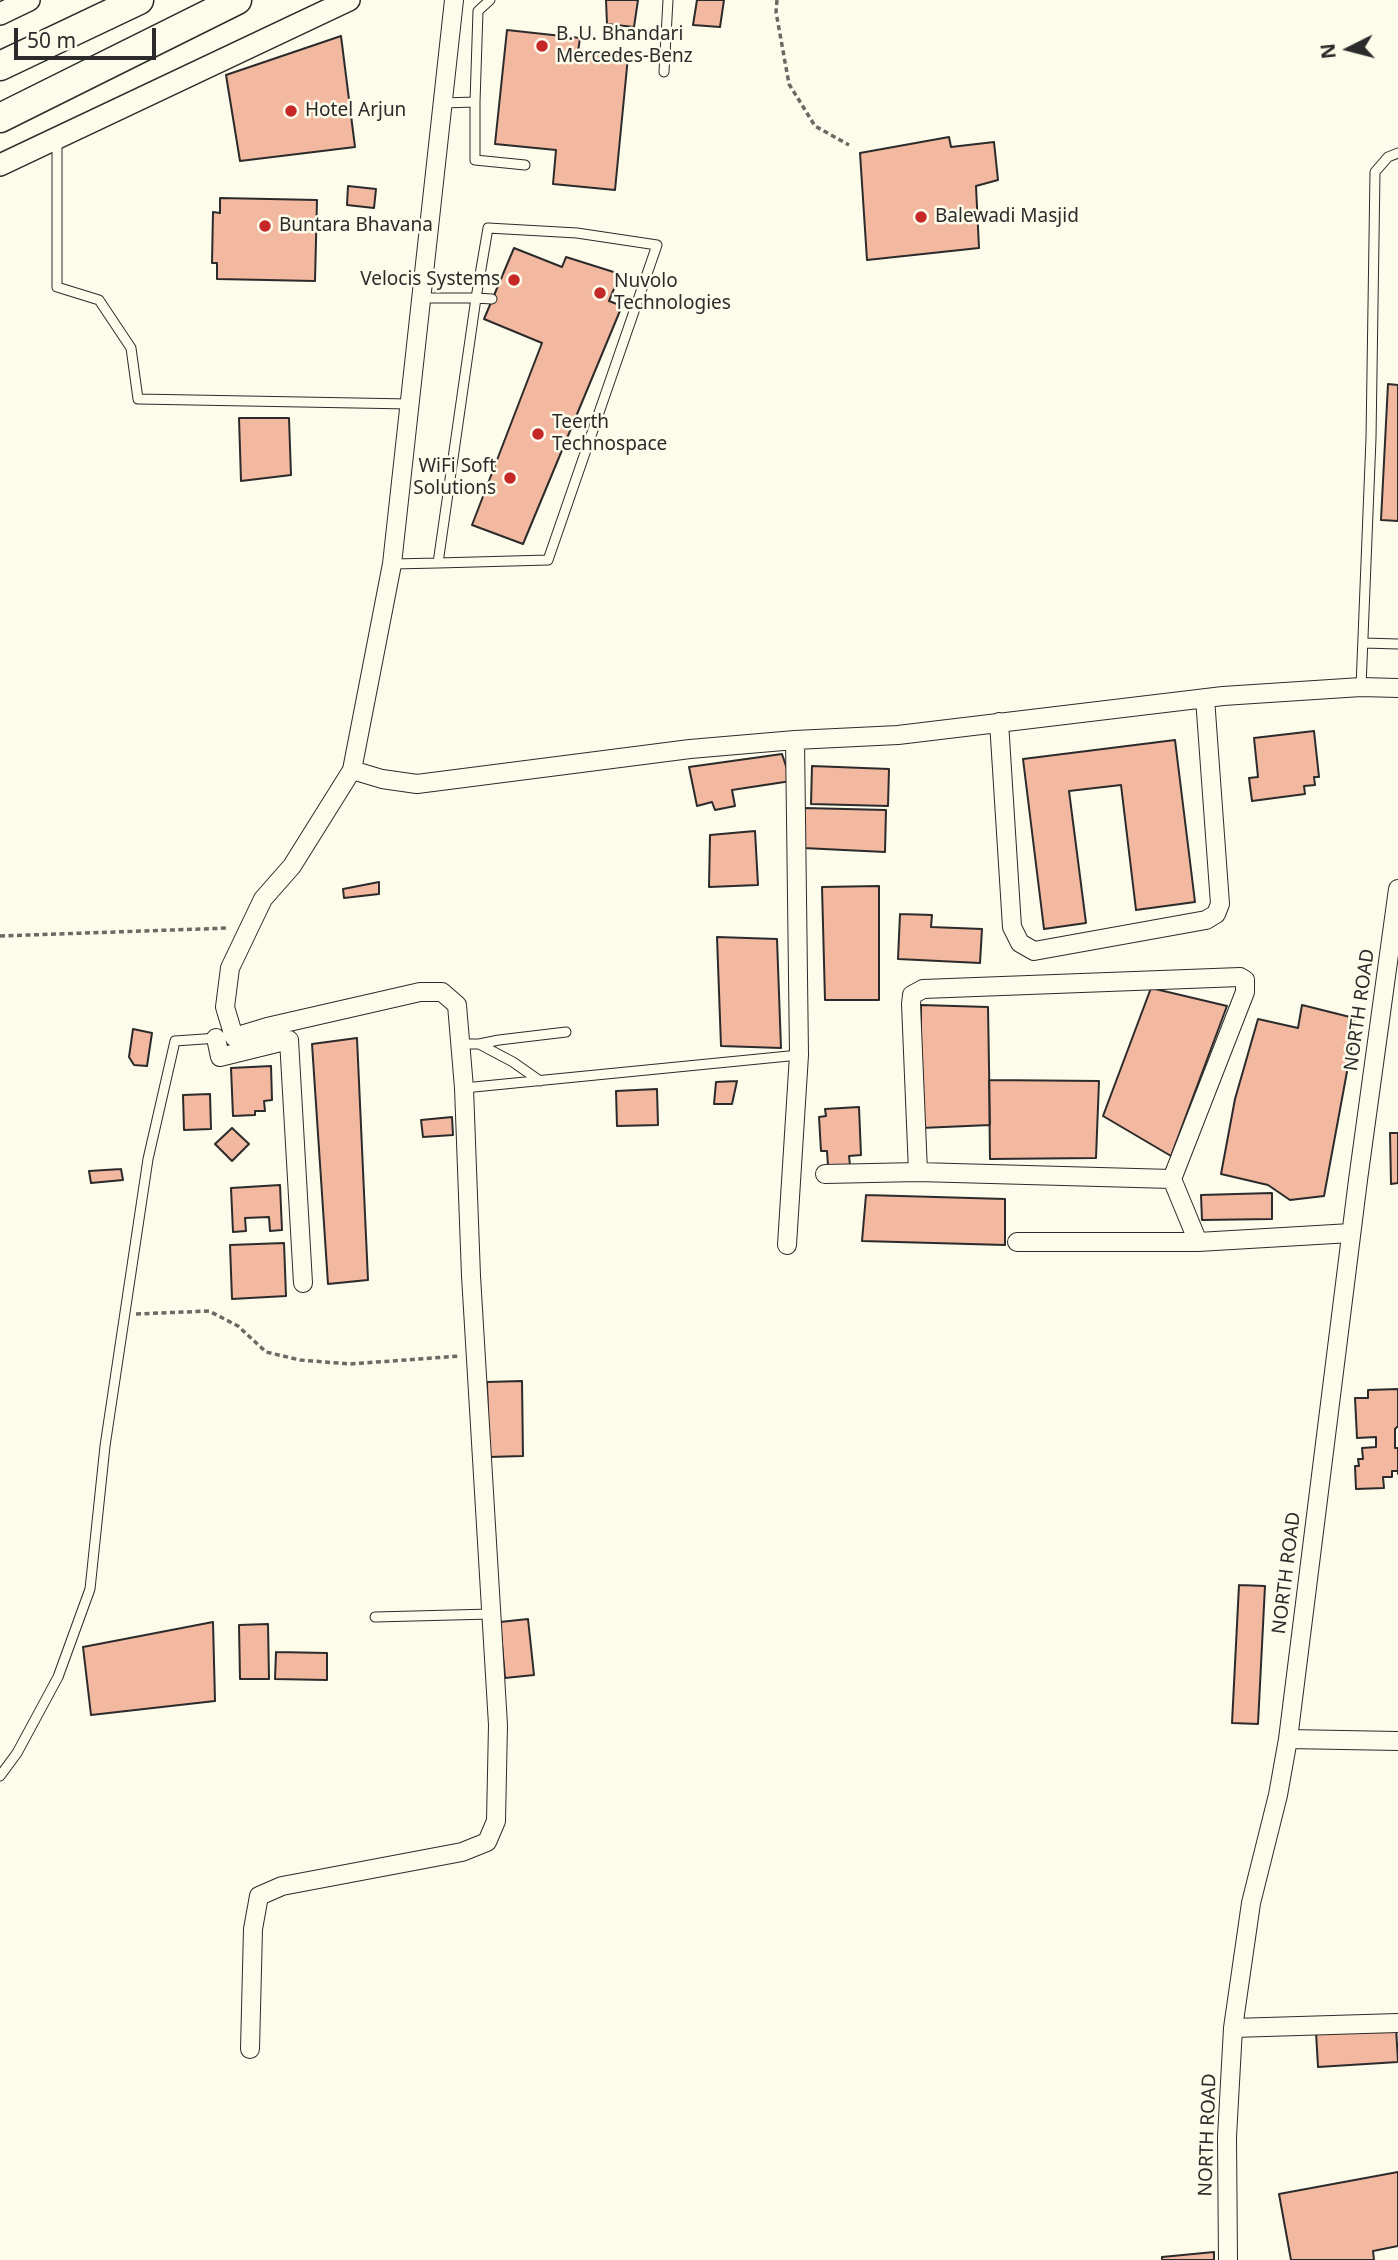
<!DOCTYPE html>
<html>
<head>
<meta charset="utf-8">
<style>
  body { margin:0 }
  #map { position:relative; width:1398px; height:2260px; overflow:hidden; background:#fdfbea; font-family:"Noto Sans",sans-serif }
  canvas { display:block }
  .north { position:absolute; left:1314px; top:14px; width:70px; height:70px; -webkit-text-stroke:5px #fdfbea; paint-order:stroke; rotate:264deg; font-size:19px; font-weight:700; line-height:28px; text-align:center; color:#2b2b2b }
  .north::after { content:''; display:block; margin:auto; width:24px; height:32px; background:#2b2b2b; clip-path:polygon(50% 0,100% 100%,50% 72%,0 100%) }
  .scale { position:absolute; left:14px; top:28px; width:142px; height:32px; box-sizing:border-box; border:4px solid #2b2b2b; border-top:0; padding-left:9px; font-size:21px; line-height:24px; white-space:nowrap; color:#2b2b2b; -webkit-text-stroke:5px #fdfbea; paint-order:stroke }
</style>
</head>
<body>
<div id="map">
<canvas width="1398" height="2260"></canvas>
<div class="north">N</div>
<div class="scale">50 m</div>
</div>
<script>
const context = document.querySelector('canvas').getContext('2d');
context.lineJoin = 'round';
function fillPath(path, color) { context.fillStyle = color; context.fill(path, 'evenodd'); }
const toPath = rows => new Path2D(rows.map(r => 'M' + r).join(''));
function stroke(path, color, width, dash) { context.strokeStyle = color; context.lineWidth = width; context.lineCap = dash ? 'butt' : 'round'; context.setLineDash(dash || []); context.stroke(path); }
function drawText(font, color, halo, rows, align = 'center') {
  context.font = font + ' "Noto Sans",sans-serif'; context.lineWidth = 5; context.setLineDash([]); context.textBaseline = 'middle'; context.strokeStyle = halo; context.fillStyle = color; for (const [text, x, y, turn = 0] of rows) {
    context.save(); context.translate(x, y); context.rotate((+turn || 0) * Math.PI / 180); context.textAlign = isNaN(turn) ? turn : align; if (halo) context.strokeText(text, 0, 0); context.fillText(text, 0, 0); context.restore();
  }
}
const building = toPath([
  [606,0,638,0,634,27,607,24,606,0],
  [697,0,724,0,720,27,693,25,697,0],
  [507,30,580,38,578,52,628,57,615,190,553,184,556,150,495,144,507,30],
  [341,36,355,147,240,161,226,75,341,36],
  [949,137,951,147,994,142,998,180,976,186,979,248,867,260,860,153,949,137],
  [348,186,376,189,374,208,347,205,348,186],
  [220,198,317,200,315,281,217,279,217,263,212,263,213,212,220,213,220,198],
  [514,248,562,267,566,257,620,274,609,301,622,306,523,544,472,525,542,343,484,319,514,248],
  [1388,384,1398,385,1398,521,1381,520,1388,384],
  [239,418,289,418,291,475,241,481,239,418],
  [1314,731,1319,777,1314,777,1315,785,1304,786,1305,794,1252,801,1249,778,1258,777,1254,738,1314,731],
  [1175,740,1195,902,1136,910,1121,785,1069,791,1086,923,1044,929,1023,759,1175,740],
  [782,754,791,781,732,790,735,806,715,810,712,802,697,806,689,767,782,754],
  [812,766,889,769,888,806,811,804,812,766],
  [804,808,886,810,885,852,803,848,804,808],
  [755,831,758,885,709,887,710,835,755,831],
  [379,882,379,894,344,898,343,889,379,882],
  [879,886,879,1000,825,1000,822,887,879,886],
  [900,914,932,915,931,927,982,929,980,963,898,959,900,914],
  [717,937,777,939,781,1048,721,1046,717,937],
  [1151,988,1227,1006,1171,1156,1103,1116,1151,988],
  [921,1005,988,1007,990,1125,921,1128,921,1005],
  [1302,1005,1354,1018,1351,1050,1324,1196,1290,1200,1268,1185,1221,1174,1235,1099,1258,1019,1298,1028,1302,1005],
  [133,1029,152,1033,147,1066,134,1065,129,1057,133,1029],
  [357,1038,368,1280,328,1284,312,1044,357,1038],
  [271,1066,272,1100,264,1101,265,1111,255,1111,255,1115,233,1116,231,1068,271,1066],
  [989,1080,1099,1081,1096,1158,990,1159,989,1080],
  [737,1081,732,1104,714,1104,716,1082,737,1081],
  [657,1089,658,1125,617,1126,616,1091,657,1089],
  [210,1094,211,1129,184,1130,183,1095,210,1094],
  [859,1107,861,1155,849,1156,850,1165,828,1166,827,1151,821,1151,819,1117,826,1116,825,1109,859,1107],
  [452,1117,453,1135,423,1137,421,1120,452,1117],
  [232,1128,249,1144,232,1161,215,1144,232,1128],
  [1390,1133,1398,1133,1398,1183,1391,1184,1390,1133],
  [121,1169,123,1180,91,1183,89,1171,121,1169],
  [280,1185,282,1230,270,1231,269,1217,245,1218,246,1231,233,1232,231,1188,280,1185],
  [1272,1193,1272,1219,1202,1220,1201,1195,1272,1193],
  [866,1195,1005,1199,1005,1245,862,1241,866,1195],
  [284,1243,286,1296,232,1299,230,1245,284,1243],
  [522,1381,523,1456,489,1457,487,1382,522,1381],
  [1398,1389,1398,1426,1395,1429,1395,1448,1398,1448,1398,1474,1398,1471,1392,1471,1392,1477,1383,1477,1384,1488,1356,1489,1355,1466,1359,1466,1358,1459,1363,1459,1362,1448,1376,1447,1376,1437,1357,1438,1355,1398,1368,1398,1368,1390,1398,1389],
  [1239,1585,1265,1586,1258,1724,1232,1723,1239,1585],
  [528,1619,534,1675,505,1678,500,1622,528,1619],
  [213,1622,215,1701,91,1715,83,1647,213,1622],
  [268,1624,269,1679,240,1679,239,1625,268,1624],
  [276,1652,327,1653,327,1680,275,1679,276,1652],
  [1396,2027,1398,2062,1318,2067,1316,2032,1396,2027],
  [1398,2172,1398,2246,1373,2251,1374,2260,1291,2260,1279,2194,1398,2172],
  [1214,2252,1214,2260,1162,2260,1162,2257,1214,2252]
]);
fillPath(building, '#f2b8a0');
stroke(building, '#2b2b2b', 2);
const service = toPath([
  [664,72,668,0],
  [475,102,478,11,490,0],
  [443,103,475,102,475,160,525,165],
  [57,140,57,287,99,300,131,348,138,399,410,404],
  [438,563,548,560,657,245,577,233,488,228,476,298,492,299],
  [392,564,438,563,476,298,423,298],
  [1364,643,1398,644],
  [1361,687,1371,438,1375,172,1388,157,1398,153],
  [461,1044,479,1044,499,1040,566,1032],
  [479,1044,513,1062,540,1081],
  [464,1088,799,1055],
  [375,1617,491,1614],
  [0,1776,17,1753,58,1677,90,1589,105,1446,148,1159,175,1041,218,1038]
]);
const minor = toPath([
  [999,722,1012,927,1020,943,1034,951,1206,920,1216,914,1220,904,1205,698],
  [352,770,382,779,417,784,690,749,795,740,898,735,1223,696,1361,687,1398,688],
  [216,1038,220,1057,289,1040,303,1283],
  [918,1172,1172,1179,1198,1242,1351,1233],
  [825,1174,918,1172,911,1004,912,995,923,989,1240,977,1245,980,1245,992,1172,1179],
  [1017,1242,1198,1242],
  [787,1245,799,1055,795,740],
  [1288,1739,1398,1741],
  [1233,2028,1398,2023],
  [250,2049,253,1929,259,1896,282,1886,462,1852,487,1842,496,1821,498,1725,471,1276,464,1088,457,1005,442,992,420,992,267,1027,234,1037,225,1007,230,968,263,899,292,866,352,770,392,564,454,0],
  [1228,2260,1227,2137,1233,2028,1251,1903,1278,1795,1288,1739,1358,1180,1398,889]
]);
const tertiary = toPath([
  [0,14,29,0],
  [0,165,349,0]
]);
const trunk = toPath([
  [0,66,139,0],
  [0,118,237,0]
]);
stroke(service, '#2b2b2b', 11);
stroke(minor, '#2b2b2b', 20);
stroke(tertiary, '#2b2b2b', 24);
stroke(trunk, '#2b2b2b', 31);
stroke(toPath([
  [777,0,776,12,789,84,815,126,849,145],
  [0,936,229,928],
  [136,1314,209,1311,238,1326,266,1352,300,1360,350,1364,460,1356]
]), '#6a6964', 3.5, [5, 3.5]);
stroke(service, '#fdfbea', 9);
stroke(minor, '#fdfbea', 18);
stroke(tertiary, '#fdfbea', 21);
stroke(trunk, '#fdfbea', 28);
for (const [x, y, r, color] of [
  [542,46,7,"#c62828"],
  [291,111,7,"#c62828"],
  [921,217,7,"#c62828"],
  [265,226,7,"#c62828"],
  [514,280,7,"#c62828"],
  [600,293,7,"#c62828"],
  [538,434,7,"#c62828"],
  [510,478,7,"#c62828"]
]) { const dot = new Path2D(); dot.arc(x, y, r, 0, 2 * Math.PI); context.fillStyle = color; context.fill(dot); stroke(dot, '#fdfbea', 2.5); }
drawText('19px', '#2b2b2b', '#fdfbea', [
  ["B. U. Bhandari",556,35],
  ["Mercedes-Benz",556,57],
  ["Hotel Arjun",305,111],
  ["Balewadi Masjid",935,217],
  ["Buntara Bhavana",279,226],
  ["Velocis Systems",500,280,"right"],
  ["Nuvolo",614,282],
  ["Technologies",614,304],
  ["Teerth",552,423],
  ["Technospace",552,445],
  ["WiFi Soft",496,467,"right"],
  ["Solutions",496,489,"right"]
], 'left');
drawText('19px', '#2b2b2b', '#fdfbea', [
  ["NORTH ROAD",1360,1010,-82],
  ["NORTH ROAD",1287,1573,-83],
  ["NORTH ROAD",1208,2135,-88]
]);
</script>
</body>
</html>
